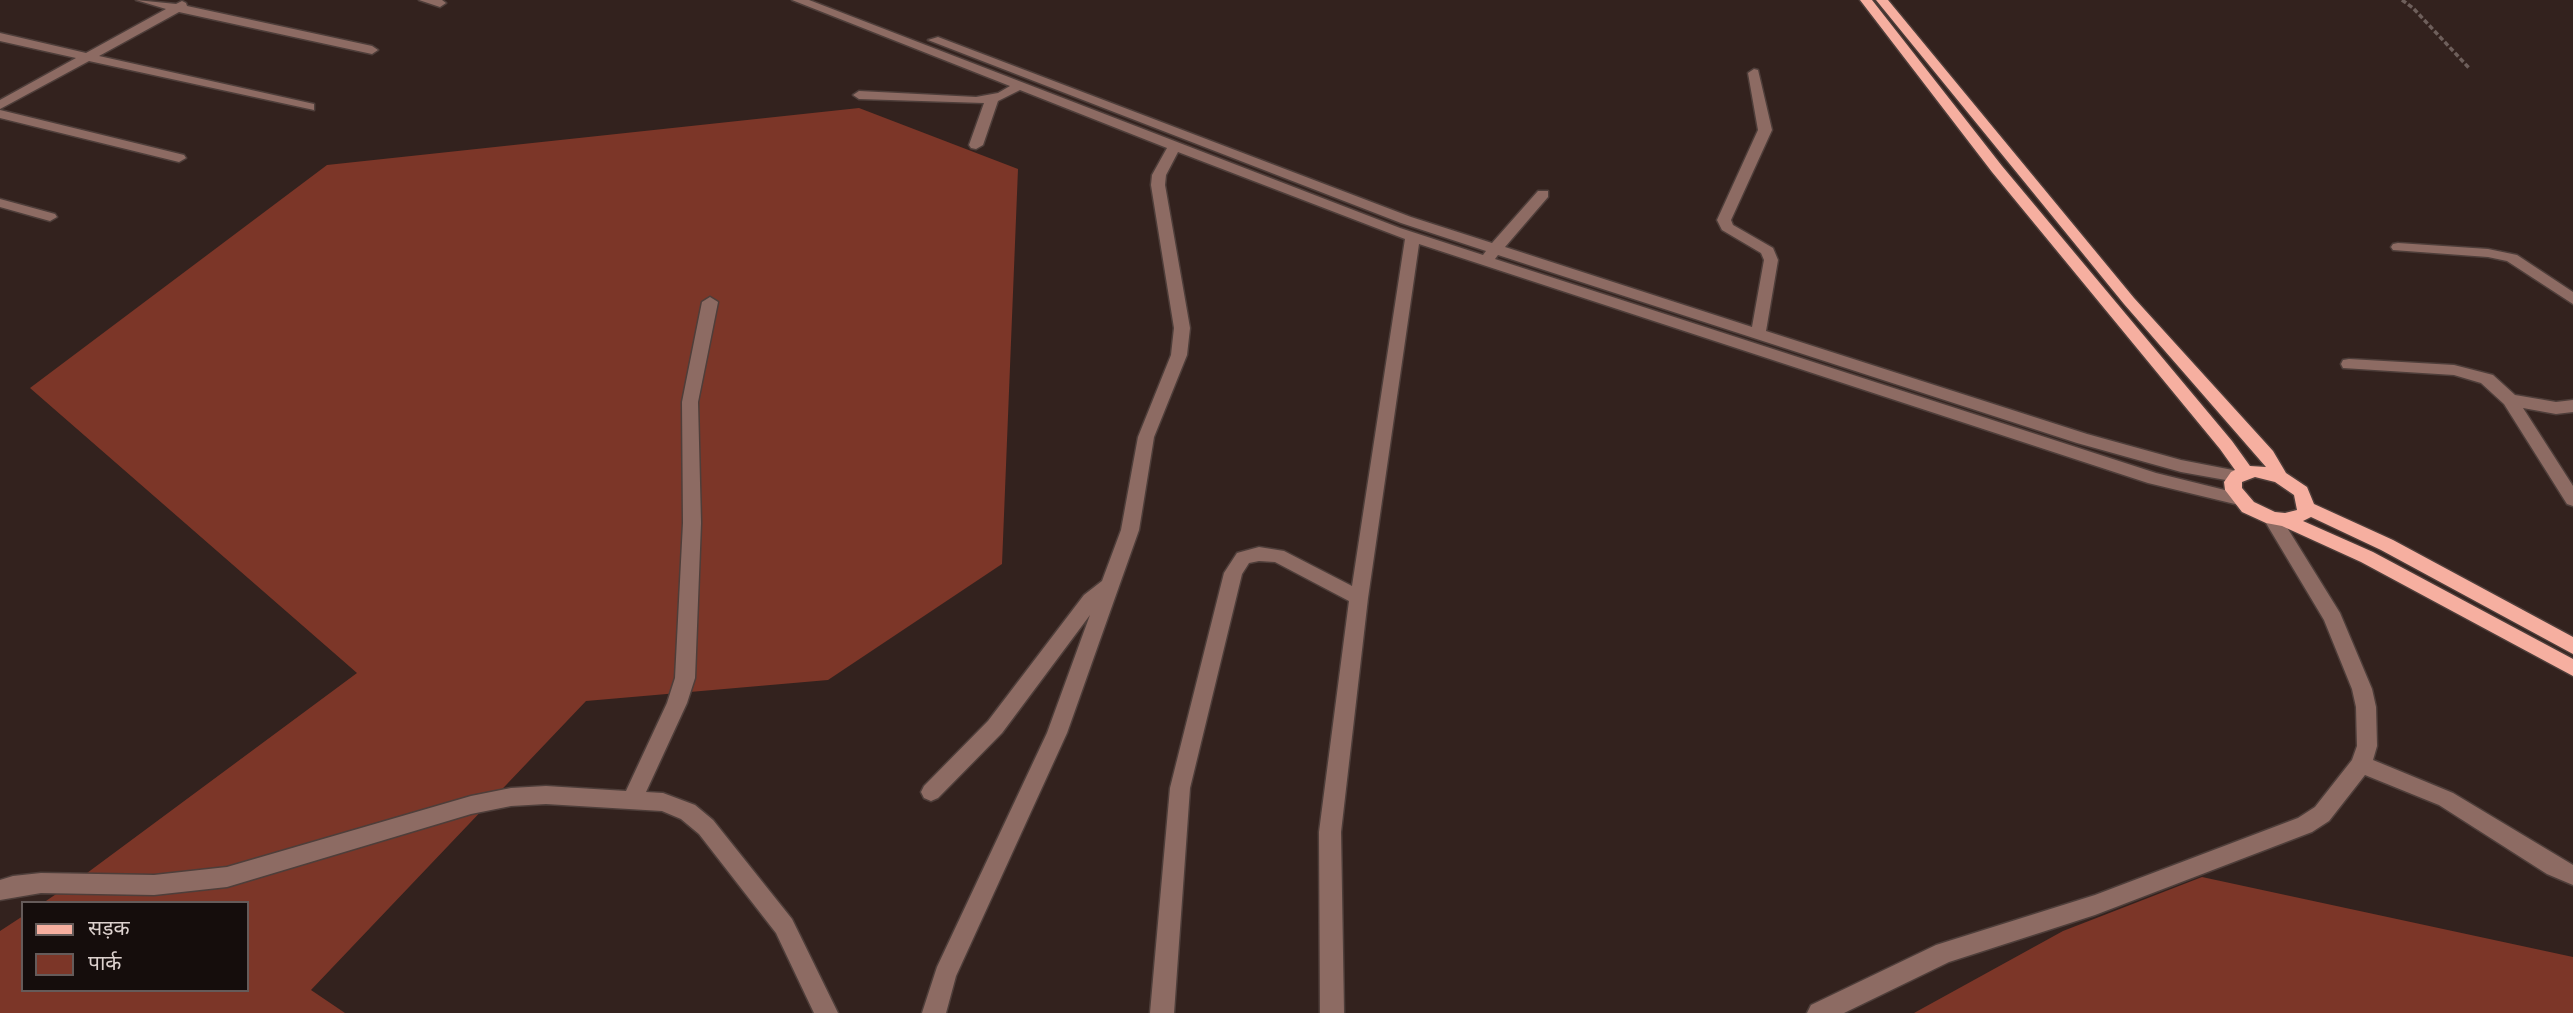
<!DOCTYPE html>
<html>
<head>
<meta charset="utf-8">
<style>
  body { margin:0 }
  #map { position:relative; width:2573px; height:1013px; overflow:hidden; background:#33221e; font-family:"Zilla Slab","Noto Sans Devanagari",serif }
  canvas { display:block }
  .legend { position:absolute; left:21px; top:901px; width:228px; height:91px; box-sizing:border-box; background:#150d0c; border:2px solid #655b5a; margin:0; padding:9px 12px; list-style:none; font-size:21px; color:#dcd1ce }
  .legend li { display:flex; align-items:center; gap:14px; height:35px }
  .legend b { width:35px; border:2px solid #655b5a }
</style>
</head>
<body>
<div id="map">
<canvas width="2573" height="1013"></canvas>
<ul class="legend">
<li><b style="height:9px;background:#f6afa0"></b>सड़क</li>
<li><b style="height:19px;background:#7c3628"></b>पार्क</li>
</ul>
</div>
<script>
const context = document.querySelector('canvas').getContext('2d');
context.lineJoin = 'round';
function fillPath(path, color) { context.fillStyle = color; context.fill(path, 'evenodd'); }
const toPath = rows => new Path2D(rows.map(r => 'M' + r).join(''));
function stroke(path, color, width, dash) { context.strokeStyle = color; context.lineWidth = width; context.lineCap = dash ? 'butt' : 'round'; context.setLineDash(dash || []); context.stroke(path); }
fillPath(toPath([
  [859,108,1018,169,1002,564,828,680,586,701,311,990,345,1013,0,1013,0,931,23,916,23,990,247,990,247,903,43,903,87,873,357,673,30,388,327,165],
  [2202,877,2573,957,2573,1013,1914,1013,2063,931]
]), '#7c3628');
const minor = toPath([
  [136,0,176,4,182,1,186,3,187,6,372,46,378,50,372,54,179,12,99,56,314,104,314,110,89,61,0,109,0,100,76,58,0,41,0,33,86,53,166,9,136,0],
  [419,0,442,0,446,3,440,7,419,0],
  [792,0,809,0,1400,228,1483,255,1486,251,1401,223,928,40,938,37,1411,217,1492,243,1538,191,1548,191,1548,197,1505,247,1752,327,1764,260,1761,253,1722,230,1717,220,1758,130,1748,73,1754,69,1758,70,1772,130,1731,220,1733,225,1773,248,1778,260,1766,331,2087,434,2181,460,2243,472,2246,476,2243,480,2237,482,2181,472,2077,443,1498,255,1495,259,2156,473,2245,495,2248,499,2245,503,2239,505,2148,483,1419,244,1368,598,1341,832,1344,1013,1320,1013,1319,832,1349,601,1275,562,1259,561,1249,563,1242,574,1190,788,1174,1013,1150,1013,1170,788,1224,573,1237,553,1259,547,1284,551,1352,586,1405,239,1178,152,1166,175,1165,185,1190,328,1187,355,1154,437,1139,530,1067,733,956,976,946,1013,922,1013,937,967,1047,733,1090,615,1002,733,938,798,931,801,924,798,921,792,924,786,988,721,1084,595,1102,581,1121,530,1138,437,1171,355,1174,328,1151,185,1152,175,1167,148,1020,90,998,101,983,145,976,149,971,148,969,145,984,103,859,99,853,95,859,91,976,97,998,93,1010,86,792,0],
  [0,110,184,155,186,158,179,162,0,118,0,110],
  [0,199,55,214,57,217,50,221,0,207,0,199],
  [2398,243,2488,249,2517,255,2573,292,2573,304,2507,261,2488,257,2393,250,2391,247,2393,244,2398,243],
  [710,297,718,302,698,402,701,523,695,678,687,703,646,792,663,793,695,805,713,820,792,919,838,1013,814,1013,776,933,699,834,681,819,662,811,546,804,511,806,471,814,227,887,154,895,41,893,0,900,0,880,13,876,41,873,154,875,227,867,471,796,511,788,546,786,626,791,667,703,675,678,683,523,682,402,702,302,710,297],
  [2349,359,2454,365,2493,375,2515,395,2556,402,2573,400,2573,412,2556,414,2523,408,2573,486,2573,506,2567,504,2504,404,2481,383,2454,375,2343,368,2341,364,2343,360,2349,359],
  [2272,512,2278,513,2340,613,2372,689,2376,707,2377,746,2373,760,2453,793,2573,865,2573,885,2547,874,2439,805,2365,775,2329,821,2312,832,2095,915,1949,962,1844,1013,1807,1013,1811,1005,1936,945,2095,895,2298,818,2315,807,2352,760,2357,746,2356,707,2352,689,2324,620,2263,518,2266,513,2272,512]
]);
const major = toPath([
  [1860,0,1872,0,2002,166,2232,441,2250,466,2266,467,2124,304,1876,0,1888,0,2134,298,2273,451,2286,473,2307,487,2314,504,2393,540,2573,637,2573,654,2381,550,2311,517,2303,521,2373,552,2573,659,2573,676,2361,562,2282,526,2266,523,2242,512,2225,490,2224,482,2231,472,2235,470,2220,449,1992,172,1860,0],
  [2255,477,2275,482,2294,495,2297,510,2285,513,2275,512,2254,502,2242,488,2242,482,2255,477]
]);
stroke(minor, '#4e3e3a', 3);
stroke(major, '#4e3e3a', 3);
stroke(toPath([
  [2402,0,2413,8,2469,68]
]), '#6e5f5b', 3.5, [5, 2.5]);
fillPath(minor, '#8d6b63');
fillPath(major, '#f6afa0');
</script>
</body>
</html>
